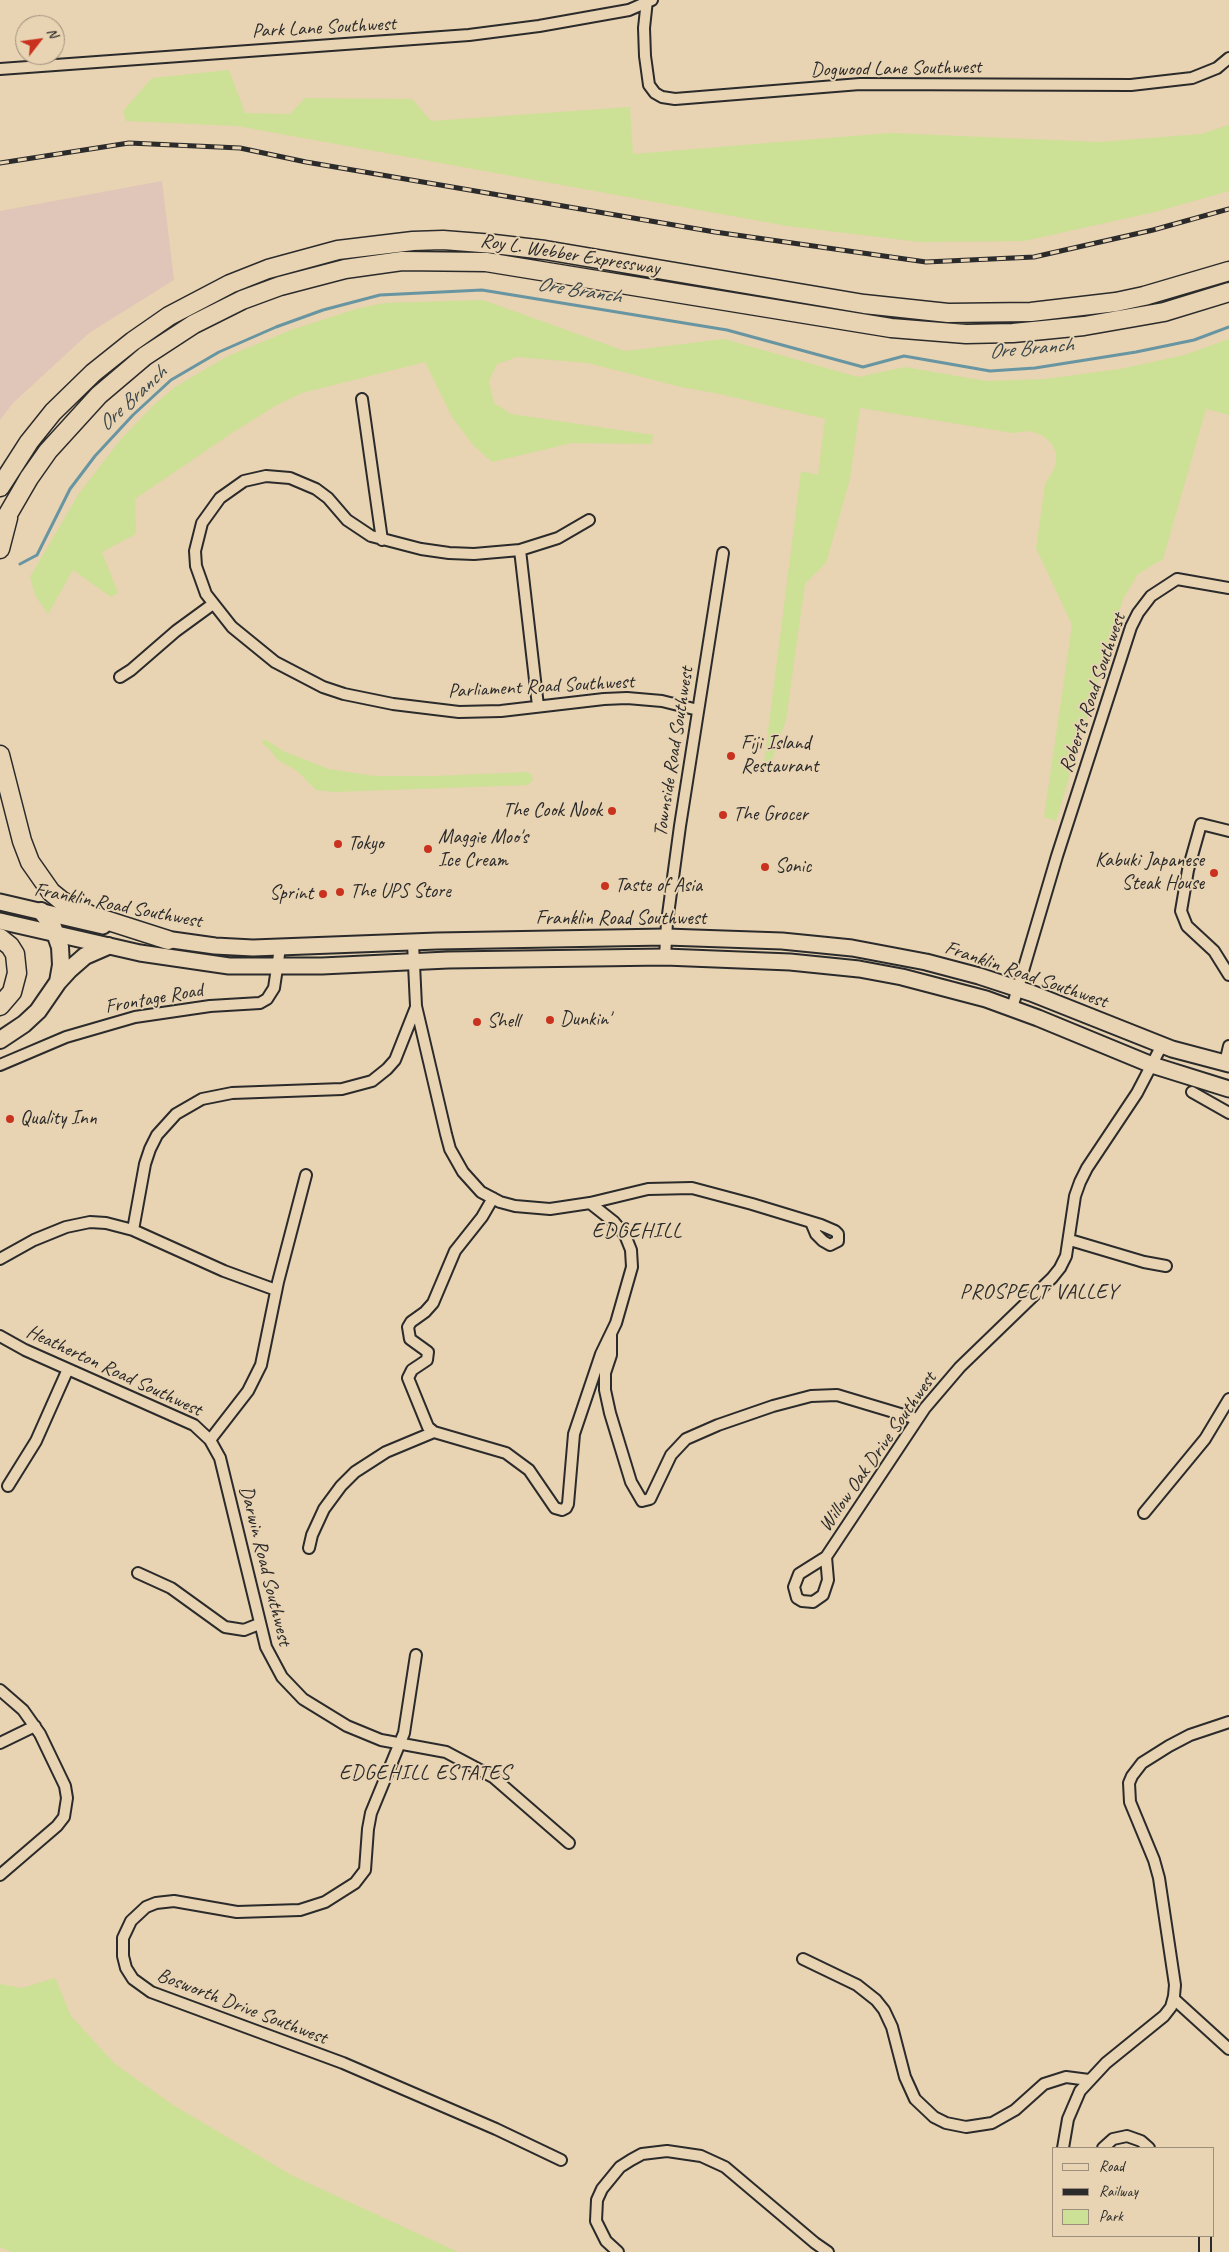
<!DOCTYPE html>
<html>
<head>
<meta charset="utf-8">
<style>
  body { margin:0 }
  #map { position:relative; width:1229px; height:2252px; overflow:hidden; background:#e8d3b2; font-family:Caveat,sans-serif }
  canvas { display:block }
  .legend { position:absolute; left:1052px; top:2147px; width:162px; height:90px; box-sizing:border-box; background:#e8d3b2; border:1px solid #9c907c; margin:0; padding:6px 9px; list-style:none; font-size:15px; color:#2b2b2b }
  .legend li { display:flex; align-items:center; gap:10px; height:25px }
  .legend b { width:25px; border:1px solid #9c907c }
  .north { position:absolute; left:15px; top:15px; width:50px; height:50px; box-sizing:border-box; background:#e8d3b2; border:1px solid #9c907c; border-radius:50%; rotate:60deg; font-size:14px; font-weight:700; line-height:20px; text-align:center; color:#2b2b2b }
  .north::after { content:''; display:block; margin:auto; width:18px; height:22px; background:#c8321e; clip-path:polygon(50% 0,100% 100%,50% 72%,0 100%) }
</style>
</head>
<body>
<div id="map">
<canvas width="1229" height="2252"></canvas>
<ul class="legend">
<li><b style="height:6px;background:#e8d3b2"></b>Road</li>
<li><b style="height:6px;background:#2b2b2b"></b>Railway</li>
<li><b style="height:14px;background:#cce196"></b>Park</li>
</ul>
<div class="north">N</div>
</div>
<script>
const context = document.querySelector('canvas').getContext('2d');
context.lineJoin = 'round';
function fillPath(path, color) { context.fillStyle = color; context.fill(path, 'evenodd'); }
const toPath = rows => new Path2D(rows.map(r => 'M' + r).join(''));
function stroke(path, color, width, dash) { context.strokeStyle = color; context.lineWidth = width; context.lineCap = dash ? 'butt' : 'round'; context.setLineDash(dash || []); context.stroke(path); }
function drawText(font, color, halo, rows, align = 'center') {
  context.font = font + ' Caveat,sans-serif'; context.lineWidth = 4; context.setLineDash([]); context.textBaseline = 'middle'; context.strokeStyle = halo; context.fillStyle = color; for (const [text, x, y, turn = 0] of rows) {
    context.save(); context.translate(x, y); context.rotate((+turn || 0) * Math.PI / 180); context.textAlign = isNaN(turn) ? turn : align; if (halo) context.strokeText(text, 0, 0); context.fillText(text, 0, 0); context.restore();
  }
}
fillPath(toPath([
  [162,181,174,280,89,333,13,403,0,420,0,211]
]), '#e0c5b9');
fillPath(toPath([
  [229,70,245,113,290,114,305,98,412,99,431,121,630,107,633,154,890,133,1099,142,1201,134,1229,125,1229,191,1155,212,1024,241,920,242,787,226,237,126,126,121,123,111,152,78],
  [483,300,625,351,724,339,858,377,905,367,986,381,1044,379,1120,369,1184,355,1229,339,1229,415,1206,409,1163,559,1138,574,1123,599,1056,821,1044,817,1072,625,1036,548,1045,484,1053,471,1056,462,1056,453,1051,443,1042,435,1029,431,1013,433,860,408,850,479,826,563,805,584,786,720,771,763,764,763,801,471,818,475,825,419,720,394,681,387,588,363,517,357,497,364,489,381,494,403,511,414,653,435,651,444,572,443,492,462,473,445,452,417,425,362,302,393,275,406,232,433,135,499,136,534,102,552,118,593,111,597,73,570,48,614,35,595,30,577,78,495,121,439,155,404,175,387,228,356,291,330,356,309,384,303],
  [262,740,266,740,283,751,329,769,374,776,435,776,527,772,531,774,533,780,528,785,334,792,316,790,297,771,278,760,270,750,263,744],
  [55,1978,71,2016,115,2064,173,2105,293,2176,458,2252,12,2252,0,2247,0,1984,22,1988]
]), '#cce196');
stroke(toPath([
  [20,564,37,555,70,489,95,456,133,415,171,380,219,352,276,327,323,310,380,295,482,290,727,330,863,367,904,356,990,371,1035,368,1136,352,1194,340,1229,327]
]), '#6895a2', 3);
const minor = toPath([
  [647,0,644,28,645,56,649,85,655,93,662,97,675,99,860,84,1131,85,1192,78,1217,68,1229,58],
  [0,69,469,35,539,26,629,10,652,0],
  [362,399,382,540],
  [589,520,558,538,520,550,474,554,449,553,421,549,371,536,347,520,328,498,316,489,290,478,266,476,244,481,220,498,202,523,195,551,196,566,206,594,232,627,275,662,323,687,344,694,393,704,459,712,501,711,604,699,627,698,662,701,698,710],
  [520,550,538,706],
  [120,677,131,670,176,631,213,604],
  [1229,831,1201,824,1188,870,1181,911,1187,926,1214,951,1229,975],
  [413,943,416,1006,446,1134,450,1149,463,1172,481,1192,500,1202,515,1206,550,1209,590,1203,648,1189,692,1188,752,1204,821,1225,835,1231,838,1234,838,1241,830,1245,823,1241,816,1234,811,1222],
  [665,957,667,922,680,826,723,553],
  [1012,1008,1057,856,1131,627,1138,613,1151,596,1177,579,1229,588],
  [1225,1063,1229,1046],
  [0,1065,66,1037,135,1017,210,1006,260,1003,267,999,274,988,280,948],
  [1192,1092,1229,1113],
  [133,1230,145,1164,150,1149,157,1135,176,1114,202,1099,232,1093,342,1089,372,1081,387,1069,395,1060,416,1007],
  [1070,1240,1144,1262,1166,1266],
  [0,1259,34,1240,66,1227,90,1222,106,1223,133,1230,224,1271,276,1290],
  [611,1335,611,1355,605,1373,605,1390,610,1413,631,1482,642,1501,650,1499,671,1455,686,1439,718,1425,773,1406,811,1396,837,1395,917,1419],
  [0,1336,25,1350,194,1425,210,1440,220,1458,266,1647,282,1677,303,1699,347,1726,381,1740,446,1752,493,1777,569,1843],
  [434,1432,428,1427,408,1378,412,1370,427,1360,428,1352,410,1339,408,1327,411,1322,425,1312,433,1303,455,1251,482,1217,493,1198],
  [210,1440,248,1391,261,1365,278,1282,306,1175],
  [8,1486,36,1441,68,1369],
  [1144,1513,1205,1439,1229,1399],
  [309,1548,312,1535,324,1509,341,1486,355,1472,386,1452,434,1432,506,1453,529,1470,555,1508,562,1510,566,1508,568,1504,574,1434,601,1354,616,1323,632,1267,631,1250,625,1235,614,1222,590,1203],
  [826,1557,828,1580,823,1595,813,1602,802,1601,797,1598,794,1587,799,1574,826,1557,925,1408,960,1367,1052,1278,1060,1268,1066,1256,1075,1196,1080,1182,1087,1168,1137,1093,1162,1045],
  [138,1573,171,1588,225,1627,244,1630,259,1624],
  [416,1655,404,1733,371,1813,368,1829,365,1870,355,1883,325,1902,300,1910,237,1912,174,1901,156,1903,146,1907,131,1921,123,1938,123,1956,126,1968,133,1979,151,1992,343,2063,496,2129,561,2160],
  [0,1690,23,1710,40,1734,65,1786,67,1798,64,1817,57,1826,0,1875],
  [0,1743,35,1726],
  [803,1959,857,1985,876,2000,884,2010,892,2027,905,2077,915,2099,934,2117,946,2123,966,2127,992,2123,1015,2110,1044,2084,1066,2077,1089,2080],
  [1174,1999,1229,2049],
  [1063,2148,1068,2119,1080,2091,1106,2063,1164,2016,1171,2007,1174,1996,1175,1985,1159,1878,1154,1860,1130,1802,1129,1783,1132,1776,1142,1763,1169,1746,1190,1735,1229,1722],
  [1103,2148,1113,2139,1127,2136,1141,2141,1149,2148],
  [618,2252,606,2241,596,2221,597,2200,602,2189,620,2167,631,2160,642,2154,667,2151,701,2156,725,2167,815,2243,828,2252],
  [1205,2252,1205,2236]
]);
const primary = toPath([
  [0,902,103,926],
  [0,921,140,953,229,966,322,966,448,960,665,957,790,962,859,969,902,977,986,999,1038,1018,1152,1065,1229,1089],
  [158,938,215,946,253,948,437,941,666,937,782,941,852,948,926,962,979,976,1031,993,1172,1049,1229,1064]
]);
const trunk = toPath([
  [41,911,53,927,60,947,61,965,58,982],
  [0,1040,24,1024,38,1011,58,982,69,970,85,956,108,946]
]);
const motorway = toPath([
  [0,487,29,442,53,412,93,373,133,341,169,316,230,284,268,269,338,250,413,241,443,240,494,244,545,250,864,304,948,313,1031,312,1116,302,1144,296,1229,271],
  [0,528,29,478,48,451,99,395,145,356,194,324,242,300,280,286,345,269,402,261,486,262,891,328,966,334,1013,333,1084,326,1164,312,1229,292],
  [0,549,8,518],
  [0,755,22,841,30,862,51,892,62,901,90,915,168,940],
  [0,938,10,946,15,954,17,973,12,992,0,1006]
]);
stroke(minor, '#2b2b2b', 14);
stroke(primary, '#2b2b2b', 19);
stroke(trunk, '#2b2b2b', 20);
stroke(motorway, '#2b2b2b', 21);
stroke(minor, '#e8d3b2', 10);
stroke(primary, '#e8d3b2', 15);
stroke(trunk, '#e8d3b2', 16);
stroke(motorway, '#e8d3b2', 18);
const rail = toPath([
  [0,163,129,143,240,148,306,162,715,232,926,262,1034,257,1153,230,1229,209]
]);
stroke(rail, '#2b2b2b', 5);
stroke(rail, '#e8d3b2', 3, [9]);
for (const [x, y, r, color] of [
  [731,756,5,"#c8321e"],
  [612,811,5,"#c8321e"],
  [723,815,5,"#c8321e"],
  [338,844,5,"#c8321e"],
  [428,849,5,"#c8321e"],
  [765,867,5,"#c8321e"],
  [1214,873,5,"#c8321e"],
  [605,886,5,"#c8321e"],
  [340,892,5,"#c8321e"],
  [323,894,5,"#c8321e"],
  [550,1020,5,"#c8321e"],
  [477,1022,5,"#c8321e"],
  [10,1119,5,"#c8321e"]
]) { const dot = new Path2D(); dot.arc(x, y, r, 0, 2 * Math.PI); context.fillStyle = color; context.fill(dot); stroke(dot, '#e8d3b2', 2); }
drawText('20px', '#2b2b2b', '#e8d3b2', [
  ["Park Lane Southwest",324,28,-3],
  ["Dogwood Lane Southwest",896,69,-1],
  ["Roy L. Webber Expressway",570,255,9],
  ["Parliament Road Southwest",541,687,-3],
  ["Roberts Road Southwest",1093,693,-71],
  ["Townside Road Southwest",674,752,-81],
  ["Franklin Road Southwest",118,906,11],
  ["Franklin Road Southwest",621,919],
  ["Franklin Road Southwest",1026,975,19],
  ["Frontage Road",154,999,-10],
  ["Heatherton Road Southwest",114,1371,25],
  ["Willow Oak Drive Southwest",878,1452,-55],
  ["Darwin Road Southwest",265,1566,76],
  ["Bosworth Drive Southwest",242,2007,21]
]);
drawText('20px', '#2b2b2b', '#e8d3b2', [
  ["Fiji Island",741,744],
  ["Restaurant",741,767],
  ["The Cook Nook",602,811,"right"],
  ["The Grocer",733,815],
  ["Maggie Moo's",438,838],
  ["Ice Cream",438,861],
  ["Tokyo",348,844],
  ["Kabuki Japanese",1204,861,"right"],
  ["Steak House",1204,884,"right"],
  ["Sonic",775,867],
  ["Taste of Asia",615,886],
  ["The UPS Store",350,892],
  ["Sprint",313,894,"right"],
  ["Dunkin'",560,1020],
  ["Shell",487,1022],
  ["Quality Inn",20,1119]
], 'left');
drawText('italic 21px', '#3a4649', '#e8d3b2', [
  ["Ore Branch",579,291,9],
  ["Ore Branch",1031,349,-5],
  ["Ore Branch",133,399,-43]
]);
context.letterSpacing = '1px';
drawText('21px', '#2b2b2b', '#e8d3b2', [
  ["EDGEHILL",637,1231],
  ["PROSPECT VALLEY",1039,1292],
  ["EDGEHILL ESTATES",425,1773]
]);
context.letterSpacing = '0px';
</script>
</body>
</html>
